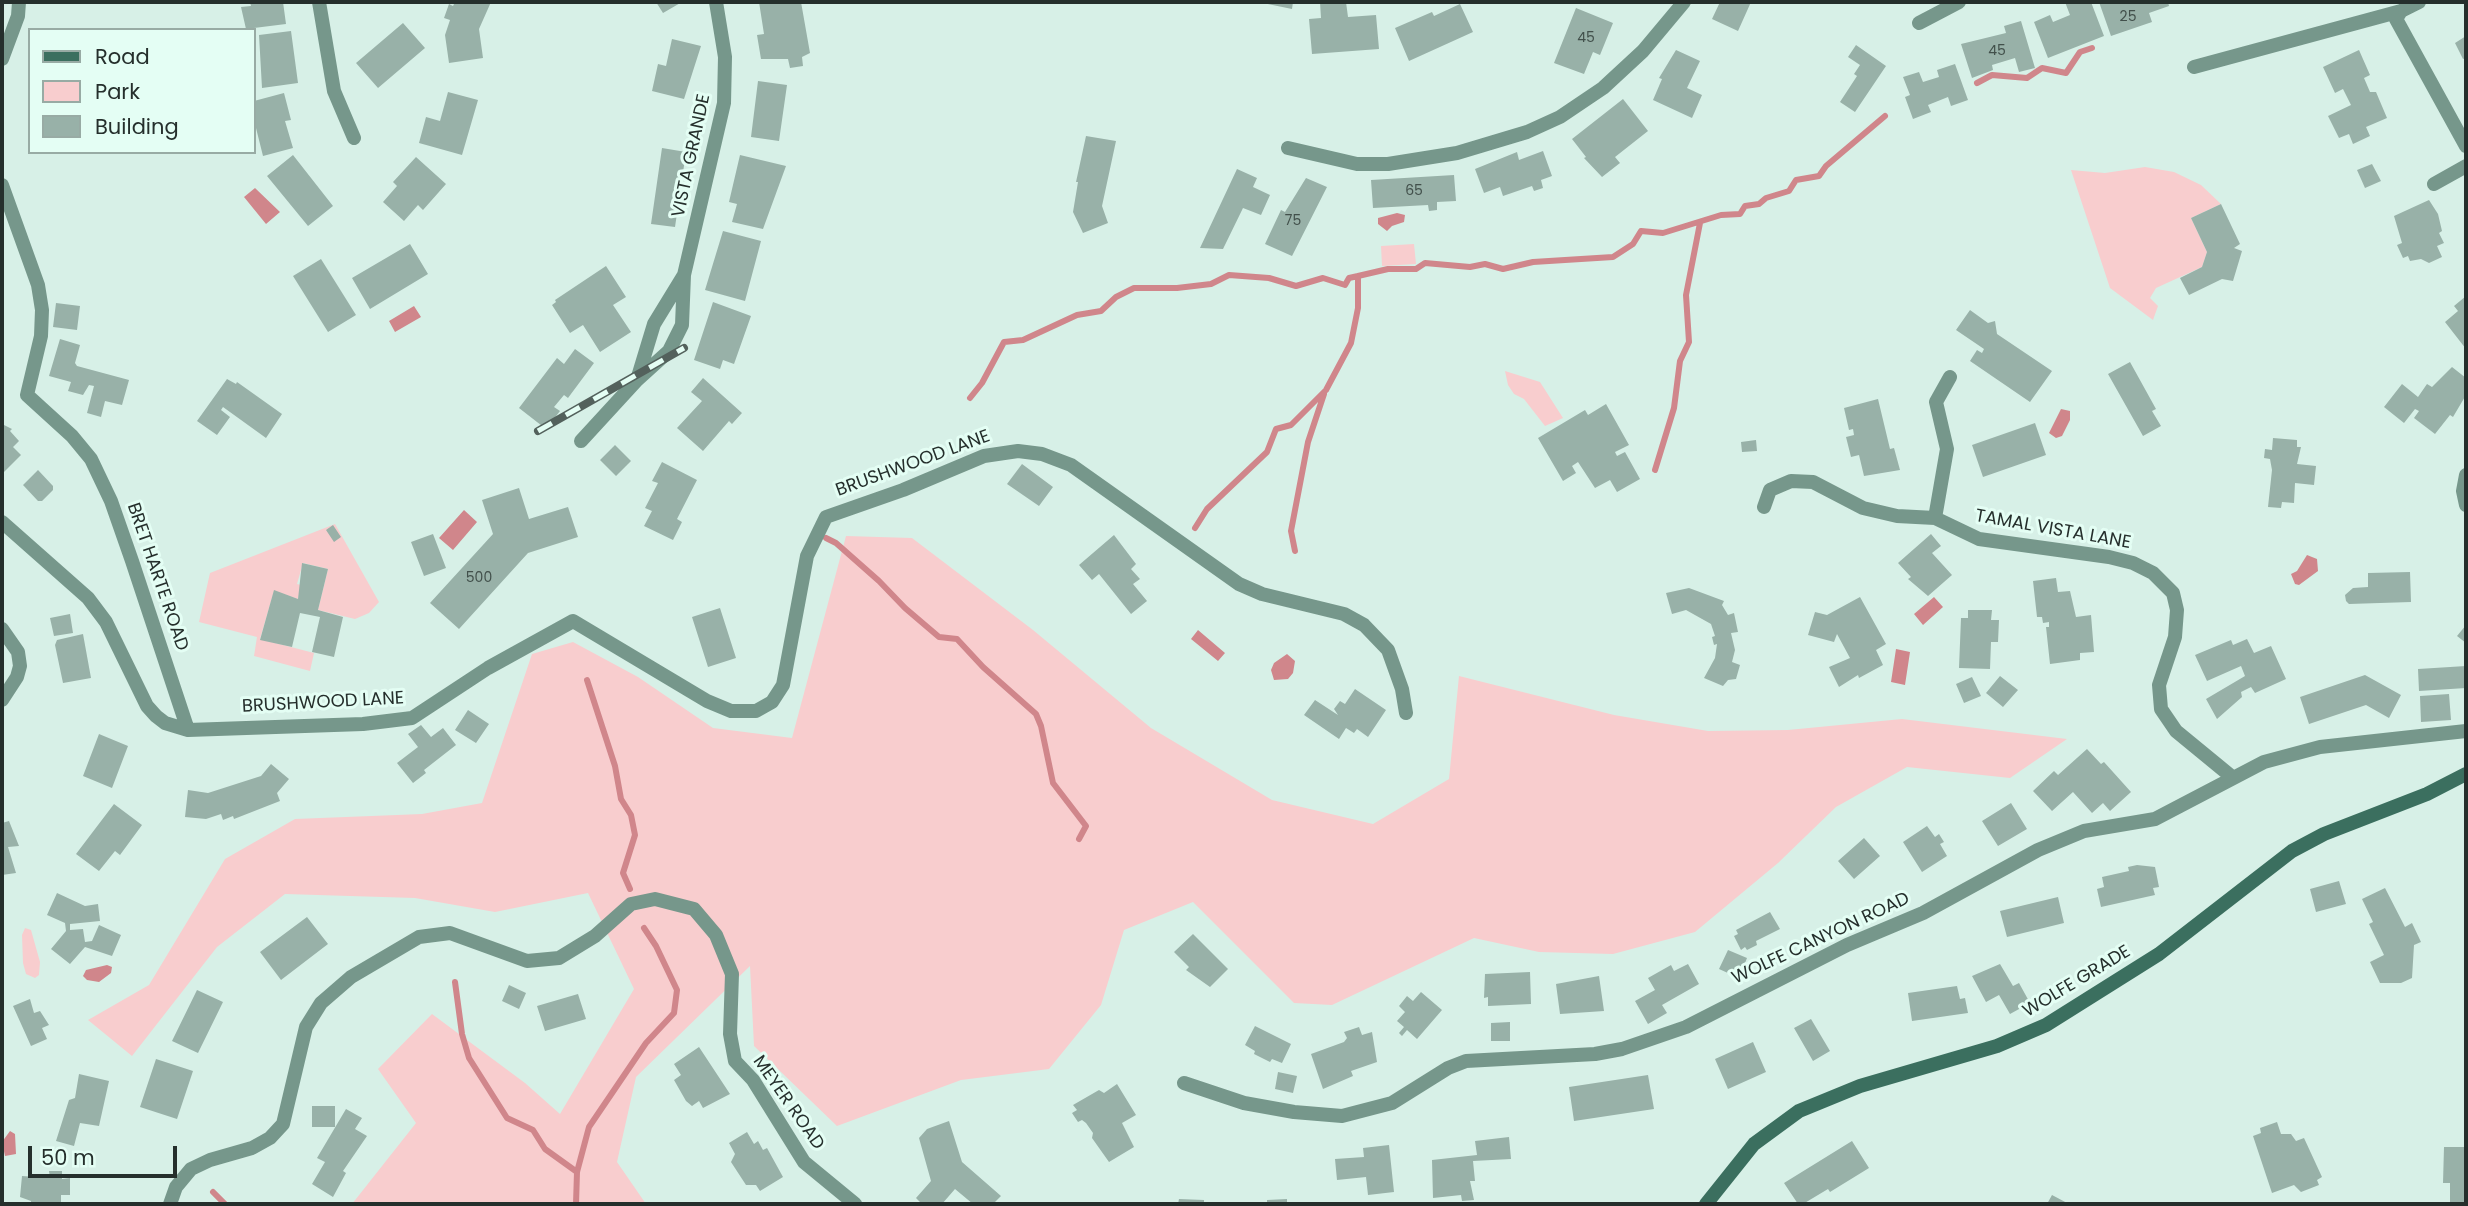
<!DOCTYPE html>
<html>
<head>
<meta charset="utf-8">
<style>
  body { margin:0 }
  #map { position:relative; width:2468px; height:1206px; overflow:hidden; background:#d7f0e7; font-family:Poppins,sans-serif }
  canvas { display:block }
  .frame { position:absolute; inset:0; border:4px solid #252f2c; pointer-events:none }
  .legend { position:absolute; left:28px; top:28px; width:228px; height:126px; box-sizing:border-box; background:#e4fef4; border:2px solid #98aba4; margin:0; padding:9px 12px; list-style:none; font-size:21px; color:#252f2c }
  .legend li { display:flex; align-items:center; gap:14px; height:35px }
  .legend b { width:35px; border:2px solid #98aba4 }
  .scale { position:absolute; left:28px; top:1146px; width:149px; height:32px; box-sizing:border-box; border:4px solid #252f2c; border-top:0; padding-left:9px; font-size:21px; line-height:24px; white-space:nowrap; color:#252f2c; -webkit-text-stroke:5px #e4fef4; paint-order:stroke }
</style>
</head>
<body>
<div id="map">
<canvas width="2468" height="1206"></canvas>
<div class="frame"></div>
<ul class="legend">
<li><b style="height:9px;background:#3b6f5f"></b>Road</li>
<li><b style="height:19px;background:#f8cdce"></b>Park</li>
<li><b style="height:19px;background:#98b1a8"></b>Building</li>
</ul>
<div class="scale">50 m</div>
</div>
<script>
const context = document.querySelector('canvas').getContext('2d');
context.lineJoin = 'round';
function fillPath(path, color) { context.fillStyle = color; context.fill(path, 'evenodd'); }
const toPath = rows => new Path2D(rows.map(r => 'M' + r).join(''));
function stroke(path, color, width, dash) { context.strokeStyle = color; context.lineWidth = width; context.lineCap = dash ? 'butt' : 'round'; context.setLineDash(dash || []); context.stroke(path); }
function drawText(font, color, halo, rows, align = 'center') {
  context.font = font + ' Poppins,sans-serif'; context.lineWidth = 6; context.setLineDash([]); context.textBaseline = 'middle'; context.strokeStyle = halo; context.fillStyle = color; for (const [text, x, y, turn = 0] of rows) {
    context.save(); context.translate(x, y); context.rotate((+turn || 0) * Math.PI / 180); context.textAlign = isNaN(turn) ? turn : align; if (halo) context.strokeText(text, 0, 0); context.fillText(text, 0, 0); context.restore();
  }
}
fillPath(toPath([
  [2145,167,2174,172,2201,185,2221,204,2191,218,2207,252,2202,267,2156,288,2150,298,2158,306,2153,320,2110,288,2071,170,2105,173],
  [1414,244,1416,264,1382,266,1381,246],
  [1505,371,1540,382,1563,418,1545,426,1524,399,1514,394,1508,385],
  [335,524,379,602,369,613,355,619,318,610,328,569,303,563,297,584,301,585,298,599,274,591,260,639,314,653,310,671,254,656,257,637,199,622,210,573],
  [846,536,912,538,1033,630,1151,728,1272,800,1373,824,1449,779,1459,676,1614,715,1708,731,1788,730,1902,719,2067,739,2010,778,1907,767,1836,807,1778,863,1695,932,1613,954,1539,952,1474,938,1332,1005,1294,1003,1193,902,1124,930,1101,1005,1049,1069,961,1080,837,1126,754,1046,750,966,636,1077,617,1162,646,1204,352,1204,416,1123,378,1069,432,1014,525,1083,560,1114,634,989,588,893,495,912,415,898,285,894,217,947,132,1056,88,1020,149,985,225,859,295,819,422,814,482,803,532,654,573,642,638,677,713,728,792,738],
  [25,928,31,930,40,962,39,975,35,978,26,974,23,963,22,935]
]), '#f8cdce');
fillPath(toPath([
  [255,188,280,212,266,224,244,197],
  [1397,213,1405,215,1404,222,1392,226,1387,231,1378,224,1378,218],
  [414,306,421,317,395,332,389,321],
  [2061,409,2070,411,2070,420,2062,436,2056,438,2049,433],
  [464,510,477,522,453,550,439,538],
  [2307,555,2317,559,2318,571,2299,585,2295,584,2291,574,2297,571],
  [1934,597,1943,607,1923,625,1914,614],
  [1198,630,1225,653,1218,661,1191,639],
  [1896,649,1910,652,1905,685,1891,682],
  [1287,654,1295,661,1293,673,1288,679,1274,680,1271,670,1274,663],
  [107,965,112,967,111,973,99,982,87,980,83,976,86,970],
  [10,1131,15,1134,16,1154,5,1156,2,1142]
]), '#d0868b');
stroke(toPath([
  [1977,83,1992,75,2027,78,2042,68,2066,73,2080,52,2092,48],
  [970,398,982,383,1004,342,1023,340,1077,315,1101,311,1116,297,1134,288,1177,288,1211,284,1229,275,1269,278,1296,286,1323,278,1345,285,1349,278,1358,276],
  [1655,470,1674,408,1680,361,1689,342,1686,295,1700,223],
  [1195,528,1207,509,1267,452,1276,429,1291,425,1326,390,1351,343,1358,308,1358,276,1388,269,1416,269,1425,263,1470,267,1485,264,1503,269,1533,262,1613,257,1633,244,1641,231,1663,233,1721,215,1740,214,1745,206,1759,204,1766,198,1789,191,1796,180,1819,176,1826,166,1885,116],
  [826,538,836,543,879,581,905,608,939,637,957,639,983,667,1036,714,1041,726,1053,783,1086,826,1079,839],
  [1295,551,1291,531,1308,442,1324,394],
  [587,680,615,766,621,799,631,815,635,835,623,873,630,889],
  [455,982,462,1034,469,1058,507,1118,533,1130,545,1149,577,1172],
  [213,1192,225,1204],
  [576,1204,577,1172,589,1127,646,1043,674,1013,677,990,656,946,644,928]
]), '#d0868b', 6);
fillPath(toPath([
  [250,2,283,2,286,24,246,29,241,7,251,6],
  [455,2,491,2,479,29,483,58,449,63,445,35,450,20,444,18,449,4,453,6],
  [656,2,682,2,663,13],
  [759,2,801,2,810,53,802,57,803,66,790,68,788,59,761,59,757,35,764,34],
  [1258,2,1293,2,1292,9],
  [1320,2,1346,2,1348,17,1376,15,1379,49,1312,54,1309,19,1321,18],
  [1720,2,1751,2,1738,31,1712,19],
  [2065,2,2091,2,2104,36,2048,58,2034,22,2050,15,2053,22,2070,15],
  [2099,2,2168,2,2169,6,2149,13,2152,22,2111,36],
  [1460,4,1473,32,1409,61,1395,28,1432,12,1434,16],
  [1576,8,1613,23,1600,55,1593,52,1584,74,1554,63],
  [2021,21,2035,68,2019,72,2015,58,1992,65,1993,70,1972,78,1961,44,2006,33,2004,26],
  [403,23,425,48,378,88,356,63],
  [291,31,298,83,262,88,259,35],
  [2466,36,2466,58,2463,59,2455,43],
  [672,39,701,46,684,99,652,91,658,64,666,66],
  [1856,45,1886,66,1855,112,1840,102,1857,76,1854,74,1860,65,1848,57],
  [1676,50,1700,61,1687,88,1702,95,1692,118,1653,100,1662,79,1659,78],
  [2359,50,2370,75,2364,78,2370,92,2376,92,2387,118,2366,127,2370,136,2353,144,2349,134,2339,138,2328,116,2351,105,2343,89,2335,93,2323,67],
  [1955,64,1968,100,1951,106,1948,97,1928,105,1931,112,1913,119,1905,97,1910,95,1903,77,1919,72,1923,82,1939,77,1937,70],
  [758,81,787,85,779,141,751,137],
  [448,92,478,100,462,155,419,143,426,117,440,121],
  [284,93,291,120,285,121,293,148,263,156,254,120,254,101],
  [1623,99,1648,131,1615,157,1620,163,1602,177,1584,158,1586,157,1572,139],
  [1086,136,1116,141,1102,206,1108,223,1083,233,1073,212,1078,182,1076,182],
  [662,148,686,152,675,227,651,224],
  [1543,151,1552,176,1541,180,1543,188,1534,191,1532,186,1503,196,1500,187,1484,193,1475,169,1517,152,1519,160],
  [293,155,333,206,308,226,267,176],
  [740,155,786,166,763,229,732,222,737,204,729,202],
  [416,157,446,184,423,210,418,205,404,221,383,202,397,186,393,182],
  [2372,164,2381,181,2365,188,2357,170],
  [1237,169,1257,178,1253,187,1270,195,1261,215,1243,208,1223,249,1200,248],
  [1454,175,1456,201,1437,202,1437,210,1429,211,1428,205,1373,208,1371,180],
  [1306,178,1327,187,1292,256,1265,244,1281,210,1285,212],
  [2429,200,2438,214,2442,231,2439,233,2444,243,2437,246,2442,257,2429,263,2421,259,2410,261,2408,256,2403,258,2397,245,2402,243,2394,216],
  [2221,204,2240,244,2234,248,2242,251,2233,281,2222,279,2189,295,2180,278,2202,267,2207,252,2191,218],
  [723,231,761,241,745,301,705,290],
  [410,244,428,274,370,309,352,278],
  [321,259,356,315,328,332,293,276],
  [606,266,626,297,613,305,631,332,600,352,583,325,570,333,552,305,556,302,555,300],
  [2466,296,2466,349,2445,322,2458,311,2454,306],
  [713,302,751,316,734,364,723,360,720,369,694,360],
  [56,303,80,306,77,330,53,327],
  [1970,310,1988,323,1995,321,1997,334,2052,371,2030,402,1970,361,1977,350,1982,353,1984,349,1956,330],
  [60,339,80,345,75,363,77,366,129,380,122,405,105,401,101,417,87,413,94,386,89,385,83,395,68,391,71,382,49,376],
  [575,349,594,363,568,398,564,395,554,407,560,411,546,429,519,408,557,358,564,364],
  [2130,362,2156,409,2152,411,2161,426,2143,436,2108,374],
  [2452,367,2466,378,2466,395,2453,417,2450,415,2435,434,2414,418,2419,411,2415,409,2404,423,2384,407,2402,384,2418,397,2427,384,2432,387],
  [703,378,742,413,732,424,729,421,703,451,677,428,702,401,691,392],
  [227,379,236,384,237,382,282,414,266,438,223,407,221,410,230,417,217,435,197,421],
  [1878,399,1890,449,1894,448,1900,470,1864,476,1859,455,1851,457,1846,437,1854,435,1853,429,1849,430,1844,408],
  [1606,404,1629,445,1615,452,1617,456,1625,452,1640,479,1617,492,1610,480,1595,488,1578,462,1572,466,1576,473,1563,481,1538,438,1585,410,1588,415],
  [2035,423,2046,455,1983,477,1972,445],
  [4,425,12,429,10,431,19,441,13,447,21,455,2,474],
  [2273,438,2297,440,2297,447,2301,447,2297,464,2316,466,2314,485,2295,483,2294,503,2282,502,2281,508,2268,507,2272,470,2270,459,2264,458,2265,449,2272,450],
  [1756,440,1757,451,1742,452,1741,442],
  [615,445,631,461,616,476,600,460],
  [662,462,697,480,677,519,682,522,673,540,644,526,652,511,645,508,658,483,652,481],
  [1022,464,1053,487,1039,506,1007,484],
  [38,470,53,486,53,490,42,501,38,501,23,485],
  [519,488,529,519,568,507,578,537,528,553,459,629,430,603,493,534,482,500],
  [333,525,341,537,334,542,326,530],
  [433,534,446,568,424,576,411,542],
  [1931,534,1941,546,1932,553,1952,575,1928,596,1908,579,1911,577,1898,563],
  [1114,535,1136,564,1131,569,1140,579,1133,584,1147,601,1131,614,1099,574,1092,580,1079,565],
  [302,563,328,569,318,610,343,617,334,657,312,652,320,617,300,613,292,647,260,640,274,590,298,599],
  [2410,572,2411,602,2349,604,2346,601,2345,595,2353,588,2368,587,2368,573],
  [2056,578,2058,592,2070,591,2076,617,2091,615,2094,652,2080,653,2080,660,2050,664,2046,627,2049,627,2049,622,2043,623,2042,617,2037,617,2033,581],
  [1689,588,1724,601,1722,605,1728,615,1734,613,1738,632,1731,633,1735,650,1732,662,1740,665,1736,679,1728,680,1723,686,1704,678,1715,658,1717,644,1714,645,1712,637,1715,636,1711,624,1686,610,1672,614,1666,593],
  [1860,597,1886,644,1876,650,1883,665,1859,678,1858,675,1839,687,1829,667,1850,658,1837,634,1834,642,1808,635,1815,612,1827,615],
  [720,608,736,658,708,667,692,617],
  [1968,610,1992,610,1991,620,1999,620,1998,642,1991,642,1990,669,1959,668,1961,618,1968,618],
  [70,614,73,633,54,636,50,618],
  [2466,625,2466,643,2457,636],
  [83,634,91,678,63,683,55,645,57,640],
  [2247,639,2254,653,2271,646,2286,679,2255,693,2251,687,2241,692,2242,697,2217,719,2206,699,2245,676,2241,666,2207,681,2195,655,2231,640,2233,645],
  [2466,666,2466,688,2419,691,2418,669],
  [2365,675,2401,695,2389,718,2366,705,2309,724,2300,697],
  [2000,676,2018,690,2003,707,1986,693],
  [1972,677,1981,696,1964,703,1956,684],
  [1355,689,1386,710,1368,737,1357,729,1354,733,1346,728,1339,739,1304,715,1315,700,1338,715,1334,709,1340,701,1345,704],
  [2449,694,2451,720,2421,722,2420,696],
  [468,710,489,724,476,743,455,730],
  [421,725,431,737,443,728,456,745,424,770,426,773,413,783,397,763,418,747,408,734],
  [99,734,128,746,112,788,83,776],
  [2087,749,2101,764,2104,762,2131,792,2110,811,2103,803,2092,813,2073,792,2052,811,2033,791,2054,771,2058,775],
  [271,764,289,779,277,793,280,801,234,819,233,816,223,820,221,814,206,819,185,817,188,790,208,793,261,776],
  [2011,803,2027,829,1998,846,1982,821],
  [114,804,142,825,120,855,115,851,99,871,76,854],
  [9,821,19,846,8,847,16,873,2,875,2,823],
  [1927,826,1935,837,1939,834,1944,842,1940,844,1947,856,1922,872,1903,842],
  [1864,838,1880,856,1854,879,1838,861],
  [2137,865,2155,867,2159,887,2153,888,2155,895,2101,907,2097,889,2104,887,2102,877,2129,871,2128,867],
  [2339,881,2346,904,2316,912,2310,889],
  [2385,888,2405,927,2412,923,2421,942,2414,945,2412,978,2401,983,2380,983,2370,962,2384,955,2369,924,2373,922,2362,899],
  [57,893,85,906,98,904,100,921,70,924,70,930,83,929,85,942,92,941,99,925,121,935,112,956,85,947,70,964,51,949,66,931,65,923,47,915],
  [2058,897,2064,923,2007,937,2000,911],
  [1770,912,1780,929,1756,941,1757,945,1747,950,1745,947,1741,950,1734,936,1738,934,1736,930],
  [307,917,328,944,281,980,260,952],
  [1193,934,1228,969,1210,987,1186,970,1189,967,1174,952],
  [1728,950,1747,958,1739,978,1719,969],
  [1688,964,1699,984,1662,1005,1667,1013,1648,1024,1635,1001,1655,990,1648,978,1671,965,1674,971],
  [2000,964,2013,986,2019,983,2030,1003,2010,1014,1999,995,1986,1002,1972,976],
  [1530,972,1531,1004,1488,1006,1488,997,1484,998,1485,974],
  [1599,976,1604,1011,1560,1014,1556,984],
  [509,985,526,993,519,1009,502,1001],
  [1957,986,1960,999,1965,998,1968,1013,1912,1021,1908,993],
  [197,990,223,1002,198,1053,172,1041],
  [1421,992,1442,1010,1417,1039,1407,1030,1402,1036,1399,1033,1404,1027,1397,1021,1405,1012,1399,1006,1407,996,1413,1001],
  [578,994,586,1019,545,1031,537,1006],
  [30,999,34,1013,40,1011,49,1025,42,1028,47,1039,31,1046,13,1006],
  [1811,1019,1830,1051,1813,1061,1794,1028],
  [1510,1022,1510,1041,1491,1041,1491,1023],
  [1255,1026,1291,1044,1282,1063,1272,1059,1270,1062,1254,1054,1255,1051,1245,1045],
  [1359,1027,1362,1035,1372,1032,1377,1062,1351,1071,1353,1076,1323,1089,1311,1054,1344,1042,1347,1038,1344,1032],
  [1753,1042,1766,1072,1728,1089,1715,1059],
  [699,1047,730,1094,703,1108,699,1101,692,1106,686,1101,674,1080,681,1075,674,1064],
  [156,1059,193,1071,177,1119,140,1107],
  [1278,1072,1297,1076,1293,1093,1275,1089],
  [79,1074,109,1081,99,1126,80,1123,74,1146,56,1141,69,1100,75,1098],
  [1648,1075,1654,1109,1574,1121,1569,1087],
  [1117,1084,1136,1115,1122,1123,1134,1147,1109,1162,1092,1138,1093,1133,1086,1123,1082,1120,1078,1122,1072,1113,1077,1110,1073,1105,1099,1090,1104,1093],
  [312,1106,335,1106,335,1127,312,1127],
  [346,1109,362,1118,355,1129,367,1136,343,1171,346,1173,333,1197,312,1184,325,1162,317,1158],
  [949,1121,962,1162,1001,1196,993,1204,973,1204,955,1189,942,1204,922,1204,916,1198,931,1181,919,1138,927,1129],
  [2277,1122,2281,1134,2291,1134,2296,1141,2304,1138,2322,1177,2317,1180,2319,1185,2301,1192,2294,1185,2272,1193,2253,1136,2261,1133,2260,1128],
  [747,1132,754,1144,758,1141,763,1150,767,1148,783,1177,760,1191,756,1185,746,1185,731,1162,735,1154,729,1143],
  [1509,1137,1511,1159,1473,1161,1475,1181,1470,1181,1474,1200,1462,1201,1461,1195,1433,1198,1432,1160,1477,1155,1475,1141],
  [1852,1141,1869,1168,1830,1192,1828,1189,1803,1204,1798,1204,1784,1183],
  [1389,1145,1394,1192,1368,1195,1366,1177,1337,1180,1335,1159,1364,1157,1363,1148],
  [2444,1147,2466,1147,2466,1204,2450,1204,2450,1183,2443,1183],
  [49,1171,62,1171,62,1179,70,1178,70,1195,61,1195,61,1204,31,1204,31,1201,20,1197,22,1176,50,1178],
  [2052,1195,2069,1204,2047,1204],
  [1179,1199,1204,1200,1204,1204,1178,1204],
  [1287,1199,1287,1204,1267,1204,1267,1200]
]), '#98b1a8');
stroke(toPath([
  [319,2,334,91,354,138],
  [2419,2,2401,11,2396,19,2466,146],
  [1919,23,1959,2],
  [2,59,18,16,19,2],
  [2194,67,2401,11],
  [1288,148,1357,164,1388,164,1457,153,1527,132,1560,117,1603,88,1643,51,1684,2],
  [2434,184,2466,166],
  [2,185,38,285,42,310,41,336,27,395,72,436,91,459,111,501,132,561,188,730,165,723,156,716,147,706,106,622,88,598,2,522],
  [684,275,654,324,637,380,669,351,682,325,684,275,724,103,725,57,716,2],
  [581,441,637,380],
  [2466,475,2463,491,2466,505],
  [1764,507,1770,490,1791,481,1813,482,1863,508,1897,516,1935,518,1979,539,2109,557,2133,563,2153,573,2173,593,2177,610,2175,637,2159,685,2161,709,2176,731,2232,777],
  [1935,518,1947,449,1936,402,1950,377],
  [2,629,18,652,20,666,17,677,2,700],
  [188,730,363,724,412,718,488,668,573,621,707,701,731,711,756,711,772,702,783,685,807,556,826,517,903,490,984,456,1018,451,1042,454,1071,465,1239,584,1262,594,1344,614,1364,625,1388,650,1402,689,1406,713],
  [1184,1083,1244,1103,1294,1112,1342,1116,1392,1103,1448,1068,1466,1061,1595,1054,1622,1049,1686,1027,1847,945,1923,913,2038,850,2084,831,2155,819,2264,762,2320,747,2466,731],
  [170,1204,176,1187,191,1169,210,1160,252,1148,270,1138,283,1124,306,1027,321,1003,351,977,419,937,450,933,527,961,559,958,595,936,631,904,655,899,694,909,716,935,732,974,730,1034,735,1061,753,1080,804,1162,855,1204]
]), '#76978b', 14);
stroke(toPath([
  [1706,1204,1754,1144,1799,1111,1860,1086,1997,1046,2046,1025,2159,954,2292,851,2324,834,2427,794,2466,774]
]), '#3b6f5f', 14);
const rail = toPath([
  [538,431,684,348]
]);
stroke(rail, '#53615c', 8);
stroke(rail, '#e4fef4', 5, [16]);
drawText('14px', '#42504b', null, [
  ["25",2128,17],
  ["45",1586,38],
  ["45",1997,51],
  ["65",1414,191],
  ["75",1293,221],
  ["500",479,578]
]);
drawText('18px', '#252f2c', '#e4fef4', [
  ["VISTA GRANDE",692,156,-78],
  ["BRUSHWOOD LANE",913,464,-20],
  ["TAMAL VISTA LANE",2053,530,10],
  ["BRET HARTE ROAD",157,577,71],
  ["BRUSHWOOD LANE",323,703,-3],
  ["WOLFE CANYON ROAD",1821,939,-25],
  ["WOLFE GRADE",2077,982,-31],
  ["MEYER ROAD",788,1103,55]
]);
</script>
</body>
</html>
